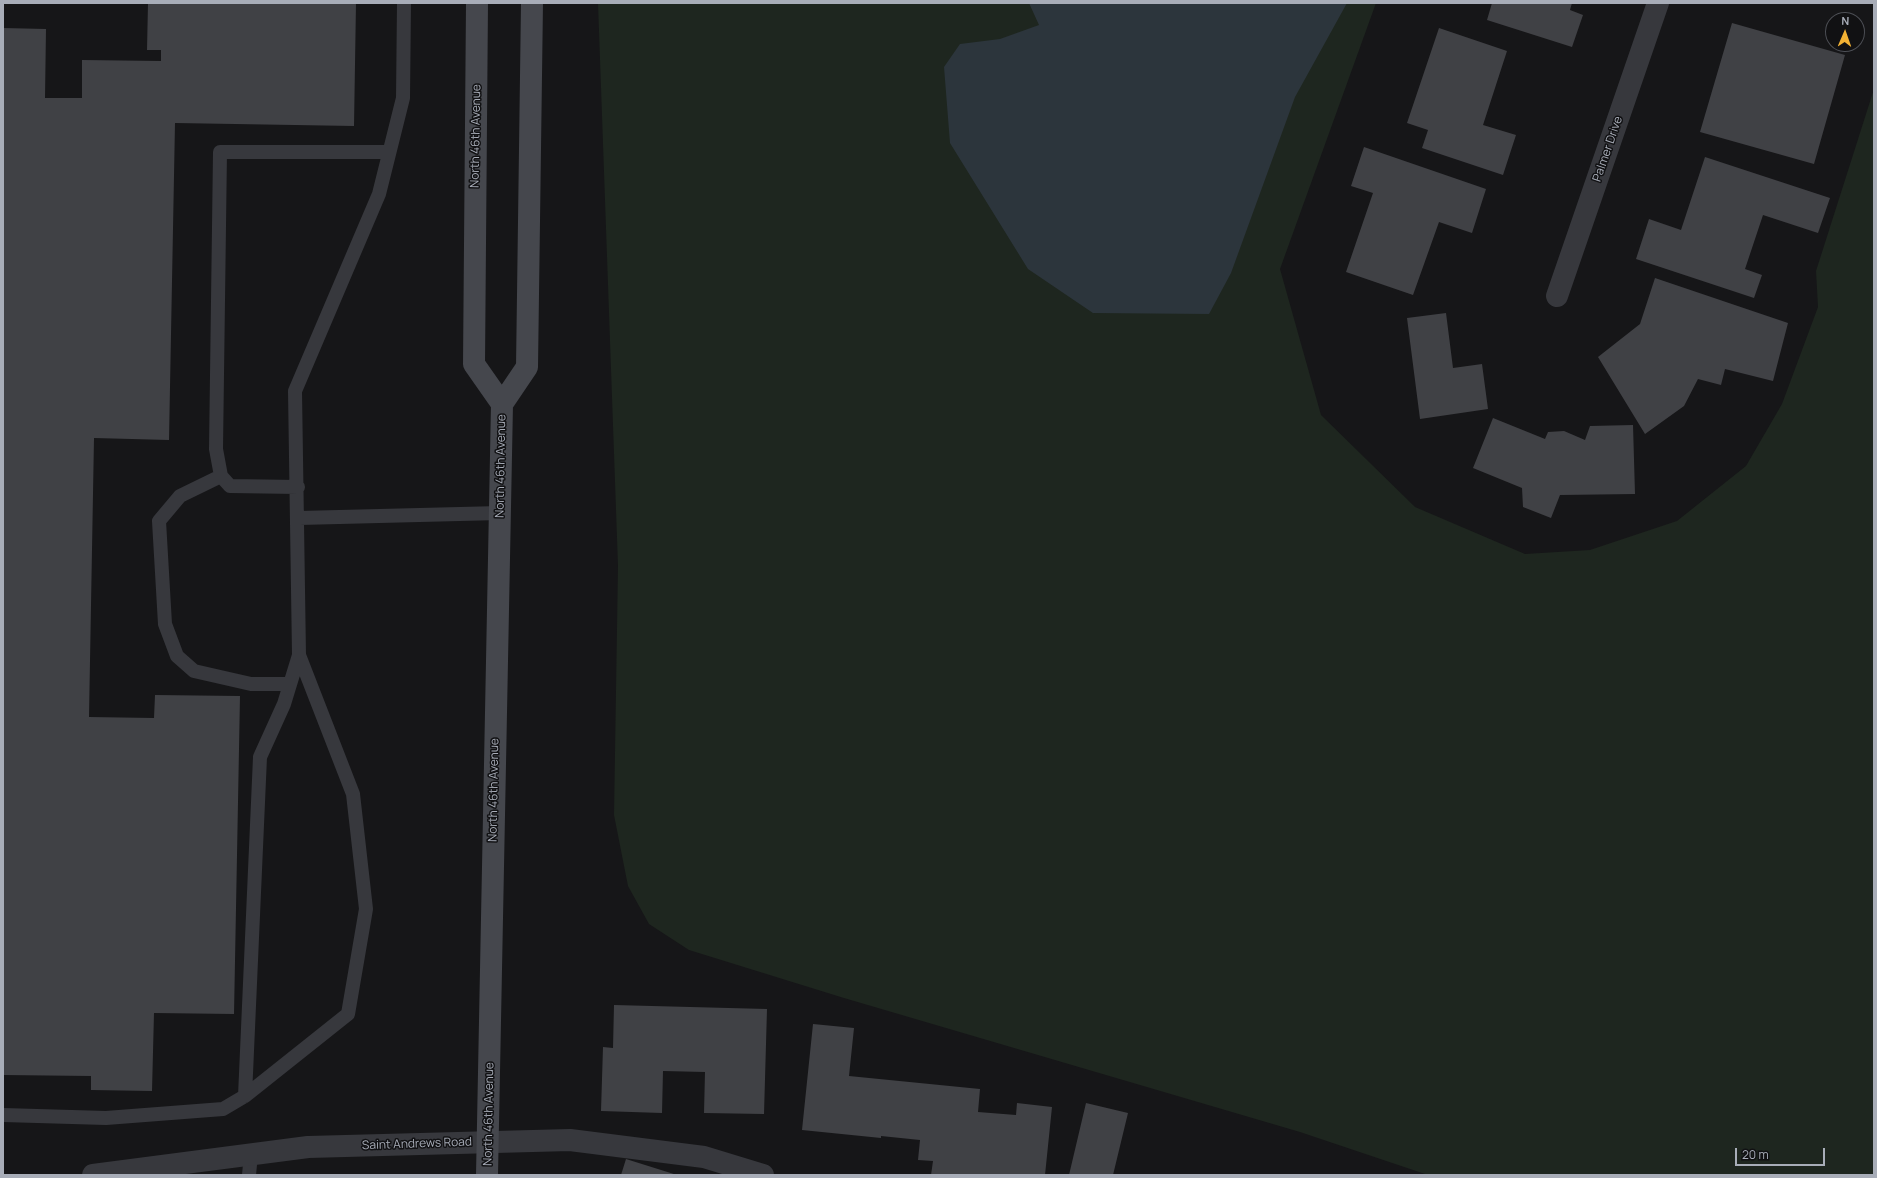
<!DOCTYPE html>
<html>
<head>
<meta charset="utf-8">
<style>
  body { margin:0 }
  #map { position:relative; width:1877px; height:1178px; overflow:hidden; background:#161618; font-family:Manrope,sans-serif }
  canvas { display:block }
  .frame { position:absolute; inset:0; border:4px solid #a8adb8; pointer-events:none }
  .north { position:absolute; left:1825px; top:12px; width:40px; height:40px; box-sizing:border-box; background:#111113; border:1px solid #4d4f55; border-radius:50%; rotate:2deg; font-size:11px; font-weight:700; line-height:16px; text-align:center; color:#a8adb8 }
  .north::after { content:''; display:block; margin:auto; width:14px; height:18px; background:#f2b134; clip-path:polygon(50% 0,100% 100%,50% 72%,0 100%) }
  .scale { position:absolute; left:1735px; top:1148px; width:90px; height:18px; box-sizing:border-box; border:2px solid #a8adb8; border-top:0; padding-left:5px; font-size:12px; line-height:14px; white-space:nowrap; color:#a8adb8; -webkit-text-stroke:3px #111113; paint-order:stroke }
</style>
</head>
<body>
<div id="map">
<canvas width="1877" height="1178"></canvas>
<div class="frame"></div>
<div class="north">N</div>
<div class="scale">20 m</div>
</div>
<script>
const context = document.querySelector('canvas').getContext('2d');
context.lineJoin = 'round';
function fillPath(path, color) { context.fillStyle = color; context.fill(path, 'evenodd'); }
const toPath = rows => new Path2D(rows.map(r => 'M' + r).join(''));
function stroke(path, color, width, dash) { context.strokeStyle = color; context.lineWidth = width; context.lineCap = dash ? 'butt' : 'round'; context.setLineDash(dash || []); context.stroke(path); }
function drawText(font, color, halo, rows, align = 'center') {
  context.font = font + ' Manrope,sans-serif'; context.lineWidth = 3; context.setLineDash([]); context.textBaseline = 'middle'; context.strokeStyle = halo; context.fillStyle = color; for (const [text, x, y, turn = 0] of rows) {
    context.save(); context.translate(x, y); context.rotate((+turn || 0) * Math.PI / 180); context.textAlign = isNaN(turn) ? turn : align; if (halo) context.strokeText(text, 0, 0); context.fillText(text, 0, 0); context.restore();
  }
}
fillPath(toPath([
  [598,3,1376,3,1280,269,1321,415,1415,507,1525,554,1590,550,1677,521,1746,466,1782,404,1818,307,1816,271,1874,89,1874,1175,1428,1175,1300,1132,844,998,689,950,649,924,628,886,614,815,618,566]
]), '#1e261f');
fillPath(toPath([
  [1029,3,1347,3,1295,97,1231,273,1209,314,1093,313,1028,269,950,143,944,67,960,44,1000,39,1039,25]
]), '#2c353c');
fillPath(toPath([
  [148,3,356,3,354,126,175,123,169,440,94,438,89,717,154,718,155,695,240,696,234,1014,154,1013,152,1091,91,1090,91,1076,3,1075,3,28,46,29,45,98,82,98,82,60,161,61,161,50,147,50],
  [1492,3,1572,3,1570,10,1583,15,1572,47,1487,20],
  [1732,23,1845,55,1814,164,1700,132],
  [1439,28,1507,51,1483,125,1516,135,1503,175,1422,148,1428,130,1407,123],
  [1364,147,1486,189,1472,233,1439,222,1413,295,1346,272,1373,193,1351,186],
  [1705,157,1830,198,1818,233,1763,215,1745,269,1762,275,1754,298,1636,259,1649,219,1681,230],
  [1655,278,1788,323,1773,381,1725,369,1721,385,1698,379,1684,406,1645,434,1598,357,1640,324],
  [1446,313,1453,368,1482,364,1488,409,1420,419,1407,318],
  [1493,418,1545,439,1548,432,1564,431,1585,440,1590,426,1633,425,1635,494,1560,495,1551,518,1523,507,1522,488,1473,468],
  [614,1005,767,1009,764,1114,704,1113,705,1072,663,1071,662,1113,601,1111,603,1047,613,1048],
  [813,1024,854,1028,849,1076,980,1089,978,1112,1016,1115,1017,1103,1052,1107,1045,1175,931,1175,933,1161,918,1160,920,1140,881,1136,881,1138,802,1130],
  [1086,1103,1128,1113,1113,1175,1069,1175],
  [626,1159,677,1175,621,1175]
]), '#404145');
stroke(toPath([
  [221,476,180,496,159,521,165,624,177,656,194,671,251,684,290,684],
  [298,487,230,486,221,476,216,449,220,152,389,152],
  [299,518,500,513],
  [245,1096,348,1014,366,909,353,794,299,655],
  [3,1115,106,1118,223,1109,245,1096,260,757,284,704,299,655,295,391,379,194,403,98,404,3],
  [249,1175,251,1154]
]), '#37383d', 14);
stroke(toPath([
  [1557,296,1658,3],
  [93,1175,308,1147,570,1140,704,1157,763,1175]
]), '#37383d', 22);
stroke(toPath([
  [477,3,474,364,502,404],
  [487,1175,502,404,527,367,532,3]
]), '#45474d', 22);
drawText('12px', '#a8adb8', '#111113', [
  ["North 46th Avenue",476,136,-89],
  ["Palmer Drive",1608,149,-71],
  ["North 46th Avenue",501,466,-89],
  ["North 46th Avenue",494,790,-89],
  ["North 46th Avenue",489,1114,-89],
  ["Saint Andrews Road",417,1144,-2]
]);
</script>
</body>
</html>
